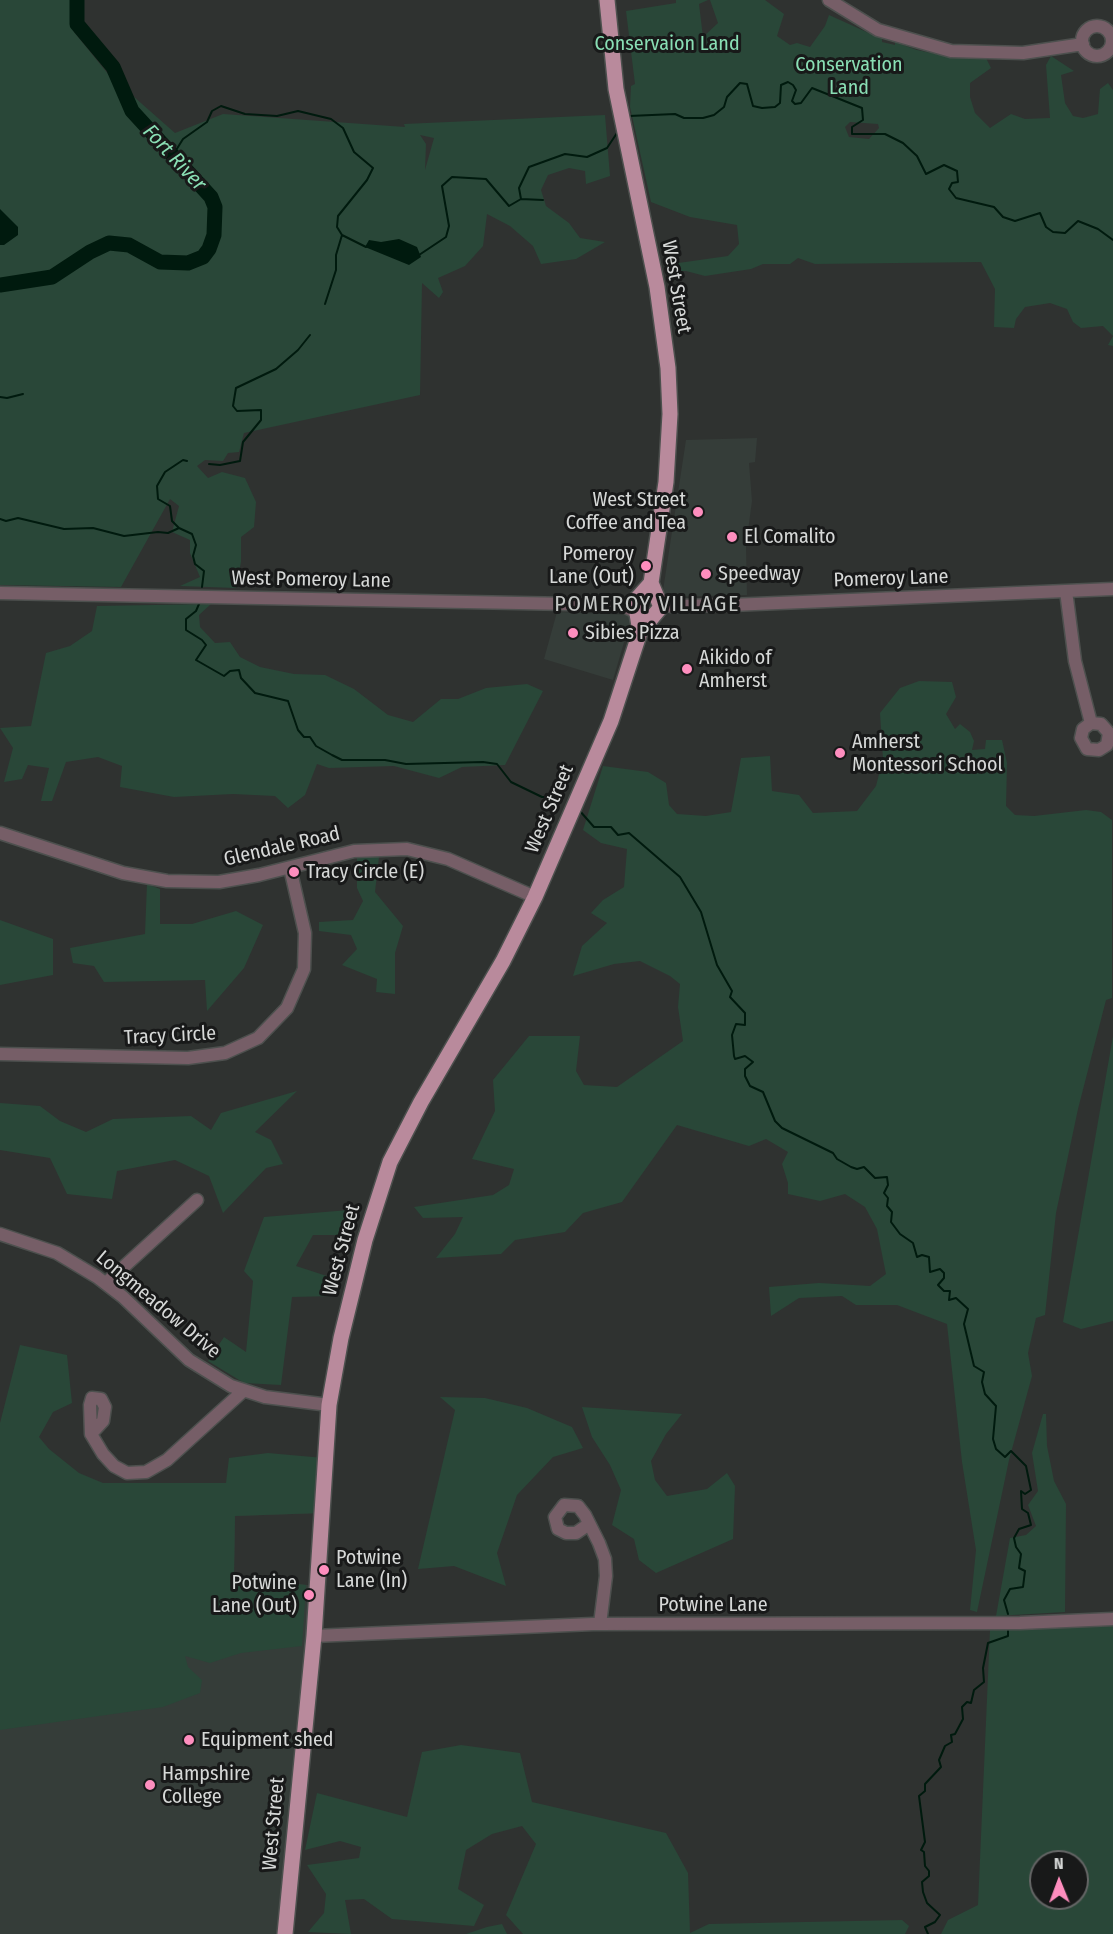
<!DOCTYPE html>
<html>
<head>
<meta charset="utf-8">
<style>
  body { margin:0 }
  #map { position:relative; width:1113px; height:1934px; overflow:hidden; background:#2f3230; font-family:"Fira Sans Condensed",sans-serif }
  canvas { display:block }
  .north { position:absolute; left:1029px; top:1850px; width:60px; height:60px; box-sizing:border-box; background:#181919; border:2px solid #646565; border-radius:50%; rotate:359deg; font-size:16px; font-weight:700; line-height:24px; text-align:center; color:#d6d8d7 }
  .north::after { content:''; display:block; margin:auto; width:21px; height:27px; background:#fe8ebe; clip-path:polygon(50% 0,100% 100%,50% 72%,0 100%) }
</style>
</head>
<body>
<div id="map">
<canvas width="1113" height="1934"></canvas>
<div class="north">N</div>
</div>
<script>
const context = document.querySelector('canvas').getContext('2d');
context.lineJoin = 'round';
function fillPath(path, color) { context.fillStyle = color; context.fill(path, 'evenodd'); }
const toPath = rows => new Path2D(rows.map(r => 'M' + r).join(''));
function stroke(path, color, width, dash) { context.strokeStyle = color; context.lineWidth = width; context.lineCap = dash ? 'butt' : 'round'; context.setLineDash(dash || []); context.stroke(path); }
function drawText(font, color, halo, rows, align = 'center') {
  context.font = font + ' "Fira Sans Condensed",sans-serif'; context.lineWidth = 6; context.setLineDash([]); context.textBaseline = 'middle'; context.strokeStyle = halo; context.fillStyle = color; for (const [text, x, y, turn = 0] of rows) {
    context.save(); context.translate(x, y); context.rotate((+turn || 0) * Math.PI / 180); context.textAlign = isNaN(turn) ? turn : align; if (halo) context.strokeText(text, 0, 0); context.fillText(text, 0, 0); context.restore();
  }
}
fillPath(toPath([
  [757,438,755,462,749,463,752,501,746,546,747,595,662,597,686,440],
  [557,612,632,615,613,680,544,659],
  [0,1488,322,1513,235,1516,234,1577,317,1586,286,1934,0,1934]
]), '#353d39');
fillPath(toPath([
  [0,0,73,0,74,32,108,74,175,133,223,114,405,127,404,124,605,115,610,176,586,184,585,171,569,168,548,175,541,190,546,206,569,223,580,238,605,242,576,259,541,264,533,246,510,226,487,214,483,246,465,266,438,278,443,292,439,298,422,283,420,395,244,433,239,452,228,453,223,461,205,460,197,466,208,478,222,472,245,478,256,502,254,527,241,537,241,562,236,588,180,586,200,577,190,553,190,540,172,532,179,506,170,499,121,587,0,585],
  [420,135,434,138,425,170,426,144],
  [676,0,708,0,699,4,703,37,718,23,710,0,765,0,784,14,777,36,790,45,797,43,810,47,825,26,829,15,882,39,882,42,895,45,895,42,917,50,946,56,986,58,991,68,970,83,970,97,975,113,990,128,1011,114,1025,119,1050,118,1046,65,1051,56,1074,71,1061,75,1065,103,1073,116,1083,118,1098,114,1100,89,1108,83,1113,90,1113,346,1108,345,1113,336,1103,326,1081,328,1073,322,1067,309,1050,303,1025,307,1016,319,1014,328,994,327,995,289,981,262,815,264,798,258,790,264,763,264,751,269,705,276,686,271,667,271,664,265,728,256,739,244,737,225,690,217,651,202,630,107,631,86,635,84,626,11,676,3],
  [850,122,878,124,879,128,869,139,849,137,845,127],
  [211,604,199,615,200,627,215,643,230,642,240,657,260,667,294,674,325,675,354,689,388,715,413,722,441,699,458,699,486,688,527,684,543,691,505,765,462,767,439,778,394,766,329,768,317,764,305,795,288,808,275,796,233,794,174,797,120,787,122,766,98,757,66,762,52,801,41,801,49,768,28,765,22,779,4,782,13,748,0,728,31,726,46,653,70,646,92,631,97,606],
  [919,681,952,682,956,697,946,714,955,729,960,724,970,732,974,741,972,750,985,749,986,740,1002,740,1007,763,1006,806,1015,815,1034,816,1086,810,1101,812,1112,820,1112,998,1106,1000,1078,1109,1056,1213,1045,1315,1036,1318,1028,1353,1032,1376,1009,1460,977,1612,970,1610,976,1550,962,1462,947,1324,897,1305,856,1305,842,1296,799,1298,771,1316,769,1287,819,1283,870,1286,886,1274,877,1229,865,1207,845,1194,820,1201,788,1194,788,1183,782,1164,788,1152,766,1139,749,1146,677,1125,622,1202,583,1213,565,1232,515,1240,501,1254,436,1258,455,1234,463,1217,423,1218,414,1207,493,1195,509,1185,514,1169,472,1159,495,1111,493,1080,529,1036,580,1036,576,1071,584,1085,617,1087,683,1041,678,1007,680,984,670,976,640,961,614,964,573,976,582,946,607,923,591,913,603,900,624,887,627,849,601,843,583,830,603,766,648,772,666,783,669,805,677,814,706,816,731,812,741,758,770,756,772,791,799,795,813,813,857,811,876,786,883,759,880,713,900,688],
  [357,857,379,857,375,892,403,926,395,953,395,994,376,992,377,979,342,965,357,949,351,935,319,931,319,922,353,920,363,901,357,888],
  [147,884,160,889,160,924,192,924,236,911,263,925,244,968,207,1011,205,980,104,982,94,966,73,963,70,948,145,934],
  [0,920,53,939,53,975,0,985],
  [1113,1036,1113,1321,1081,1329,1063,1322],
  [297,1091,255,1132,271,1140,283,1164,266,1168,223,1213,209,1176,175,1160,117,1171,112,1199,67,1194,50,1158,0,1150,0,1103,40,1106,60,1121,86,1132,113,1119,191,1116,211,1130,221,1113],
  [349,1210,350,1235,313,1235,296,1266,333,1278,334,1296,292,1297,281,1385,244,1383,208,1361,224,1337,246,1352,253,1281,244,1271,264,1217],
  [20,1345,67,1355,72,1403,53,1412,39,1437,49,1449,79,1473,103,1483,226,1483,229,1458,268,1453,324,1458,322,1513,235,1516,234,1577,306,1585,302,1646,241,1653,210,1663,185,1656,188,1667,202,1680,200,1693,163,1707,0,1730,0,1423],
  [440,1397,485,1398,527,1408,572,1427,583,1448,553,1457,517,1495,497,1553,506,1586,454,1566,418,1569,455,1410],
  [582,1407,682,1414,666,1434,651,1461,655,1480,667,1496,707,1489,727,1473,735,1486,733,1539,656,1573,639,1560,634,1539,612,1525,621,1490,610,1465,592,1437],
  [1043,1414,1046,1414,1047,1446,1054,1481,1066,1504,1065,1612,996,1616,1010,1538,1026,1535,1036,1526,1028,1505,1038,1491,1032,1453],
  [1113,1626,1113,1934,941,1934,948,1920,978,1905,990,1630],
  [1041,1862,1077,1862,1077,1898,1041,1898],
  [461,1745,520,1753,532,1802,666,1833,688,1873,690,1933,709,1924,902,1920,909,1926,905,1934,523,1934,506,1915,536,1844,522,1826,492,1834,466,1850,458,1889,484,1905,474,1926,392,1919,364,1899,345,1900,351,1934,308,1932,324,1913,326,1894,307,1865,359,1858,361,1847,340,1841,305,1850,317,1793,407,1817,422,1752],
  [502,1924,507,1934,466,1934,487,1927]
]), '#294738');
fillPath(toPath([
  [0,209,18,227,18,235,4,245,0,245],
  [399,239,417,247,421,257,409,265,365,247,369,240,381,242]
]), '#001a0e');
stroke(toPath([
  [629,116,675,114,684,118,703,118,714,115,724,107,727,97,740,83,747,84,753,106,762,108,775,107,780,103,781,85,788,82,793,85,796,90,792,101,795,104,801,103,812,88,862,108,863,120,852,127,852,134,885,134,903,143,917,156,926,174,944,165,957,171,958,182,952,183,949,189,956,198,994,207,1003,217,1015,221,1040,213,1046,227,1053,232,1065,233,1078,221,1098,229,1113,240],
  [173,155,183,139,207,122,212,111,221,106,245,114,277,116,298,111,331,119,343,128,354,152,373,168,367,180,338,216,337,227,342,235,366,247],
  [521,199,543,200],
  [419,255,446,237,449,226,442,186,452,177,486,179,509,206,521,199,519,188,529,167,565,154,587,157,607,148,619,130],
  [325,304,336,270,336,255,342,235],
  [0,397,7,398,23,394],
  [187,461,183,460,165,472,157,486,158,499,170,506,172,521,179,528,192,534,196,545,193,556,195,564,204,571,202,587],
  [209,464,220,465,240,461,243,442,261,420,261,410,237,411,233,406,236,388,276,369,298,350,310,335],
  [0,519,6,521,18,518,64,529,93,528,124,536,158,532,168,533,179,528],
  [199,604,196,611,186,619,186,630,202,640,206,645,196,660,224,676,230,671,239,670,241,678,255,693,288,701,298,730,304,737,310,737,316,746,332,755,342,760,385,760,406,764,483,762,497,764,511,782,542,797,550,797,557,789,561,788,561,793,555,797,559,803],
  [579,810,594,827,611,827,618,835,629,833,680,877,701,912,717,965,732,991,730,997,745,1013,745,1025,736,1024,732,1035,734,1056,735,1059,745,1056,753,1062,745,1069,745,1076,750,1086,763,1092,775,1121,782,1128,833,1153,837,1159,851,1167,857,1169,864,1167,875,1178,887,1177,888,1185,884,1193,888,1198,887,1206,892,1212,891,1222,900,1234,913,1243,917,1257,922,1255,929,1257,930,1272,940,1269,944,1273,944,1278,938,1285,944,1291,950,1291,949,1300,956,1298,968,1309,964,1324,974,1366,984,1372,982,1382,985,1394,996,1406,993,1439,996,1449,1005,1457,1011,1451,1026,1466,1031,1490,1025,1494,1021,1491,1022,1509,1028,1513,1031,1525,1019,1529,1014,1538,1016,1547,1021,1554,1019,1568,1025,1571,1023,1587,1010,1589,1004,1600,1008,1614],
  [928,1934,925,1927,935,1922,940,1915,927,1903,923,1892,922,1882,929,1876,929,1871,925,1866,924,1852,921,1850,925,1842,919,1796,925,1791,925,1784,941,1767,939,1760,945,1746,952,1742,951,1735,955,1734,963,1719,962,1707,967,1702,971,1703,974,1690,984,1682,983,1668,988,1643,1008,1636,1008,1631]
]), '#001a0e', 2);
stroke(toPath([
  [0,285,52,277,90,252,109,243,129,245,160,262,188,263,203,257,209,249,214,235,215,207,211,197,132,111,113,67,77,24,77,0]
]), '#001a0e', 15);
const minor = toPath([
  [829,0,878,30,951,51,1023,53,1083,44],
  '1082 41a15 15 0 1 1 30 0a15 15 0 1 1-30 0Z',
  [1066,591,1075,661,1091,723,1083,729,1081,738,1087,749,1099,750,1107,745,1109,733,1101,724,1091,723],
  [0,593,622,605,637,613],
  [659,599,671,606,731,605,1113,589],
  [0,833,123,873,167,881,219,882,259,875,354,851,407,849,448,859,535,897],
  [0,1054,188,1058,225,1053,258,1038,287,1008,304,969,305,933,290,868],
  [0,1234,57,1253,97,1277,123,1297,189,1360,231,1386,265,1397,329,1405],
  [106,1283,197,1200],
  [91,1434,103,1421,105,1407,101,1399,92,1398,90,1405,91,1434,103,1454,114,1466,127,1473,146,1472,167,1460,242,1392],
  [589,1524,576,1533,566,1533,558,1529,555,1517,564,1505,578,1506,585,1515,599,1543,605,1559,606,1576,600,1624],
  [314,1636,593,1624,1020,1623,1113,1619]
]);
const major = toPath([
  [640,632,635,601,651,583],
  [285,1934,314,1636,329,1405,341,1338,365,1240,390,1162,421,1102,503,961,535,897,611,721,640,632,661,607,651,583,666,482,670,414,668,368,657,287,616,89,607,0]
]);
stroke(minor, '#4d504e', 15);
stroke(major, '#4d504e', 18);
stroke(minor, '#765e67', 12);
stroke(major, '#b98a9c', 15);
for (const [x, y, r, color] of [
  [698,512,6,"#fe8ebe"],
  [732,537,6,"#fe8ebe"],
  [646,566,6,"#fe8ebe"],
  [706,574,6,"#fe8ebe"],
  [573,633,6,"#fe8ebe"],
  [687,669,6,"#fe8ebe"],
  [840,753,6,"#fe8ebe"],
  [294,872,6,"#fe8ebe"],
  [324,1570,6,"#fe8ebe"],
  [309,1595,6,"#fe8ebe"],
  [189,1740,6,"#fe8ebe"],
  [150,1785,6,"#fe8ebe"]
]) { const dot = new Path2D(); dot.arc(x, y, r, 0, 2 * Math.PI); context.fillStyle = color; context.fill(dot); stroke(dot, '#181919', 2); }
drawText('20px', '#89deb4', '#181919', [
  ["Conservaion Land",667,44],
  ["Conservation",849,65],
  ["Land",849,88]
]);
drawText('20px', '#d6d8d7', '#181919', [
  ["West Street",676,287,80],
  ["Pomeroy Lane",891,579,-2],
  ["West Pomeroy Lane",311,580,1],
  ["West Street",550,809,-67],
  ["Glendale Road",282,847,-13],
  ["Tracy Circle",170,1036,-3],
  ["West Street",342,1250,-75],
  ["Longmeadow Drive",158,1305,40],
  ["Potwine Lane",713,1605],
  ["West Street",274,1824,-85]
]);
drawText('20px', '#d6d8d7', '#181919', [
  ["West Street",686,500,"right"],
  ["Coffee and Tea",686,523,"right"],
  ["El Comalito",744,537],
  ["Pomeroy",634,554,"right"],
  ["Lane (Out)",634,577,"right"],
  ["Speedway",718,574],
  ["Sibies Pizza",585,633],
  ["Aikido of",699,658],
  ["Amherst",699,681],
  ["Amherst",852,742],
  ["Montessori School",852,765],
  ["Tracy Circle (E)",306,872],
  ["Potwine",336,1558],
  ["Lane (In)",336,1581],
  ["Potwine",297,1583,"right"],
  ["Lane (Out)",297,1606,"right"],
  ["Equipment shed",201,1740],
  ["Hampshire",162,1774],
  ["College",162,1797]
], 'left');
drawText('italic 21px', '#8adfb5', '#181919', [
  ["Fort River",174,158,47]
]);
context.letterSpacing = '1.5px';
drawText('22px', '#c4c7c5', '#181919', [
  ["POMEROY VILLAGE",647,605]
]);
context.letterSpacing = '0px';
</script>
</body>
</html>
